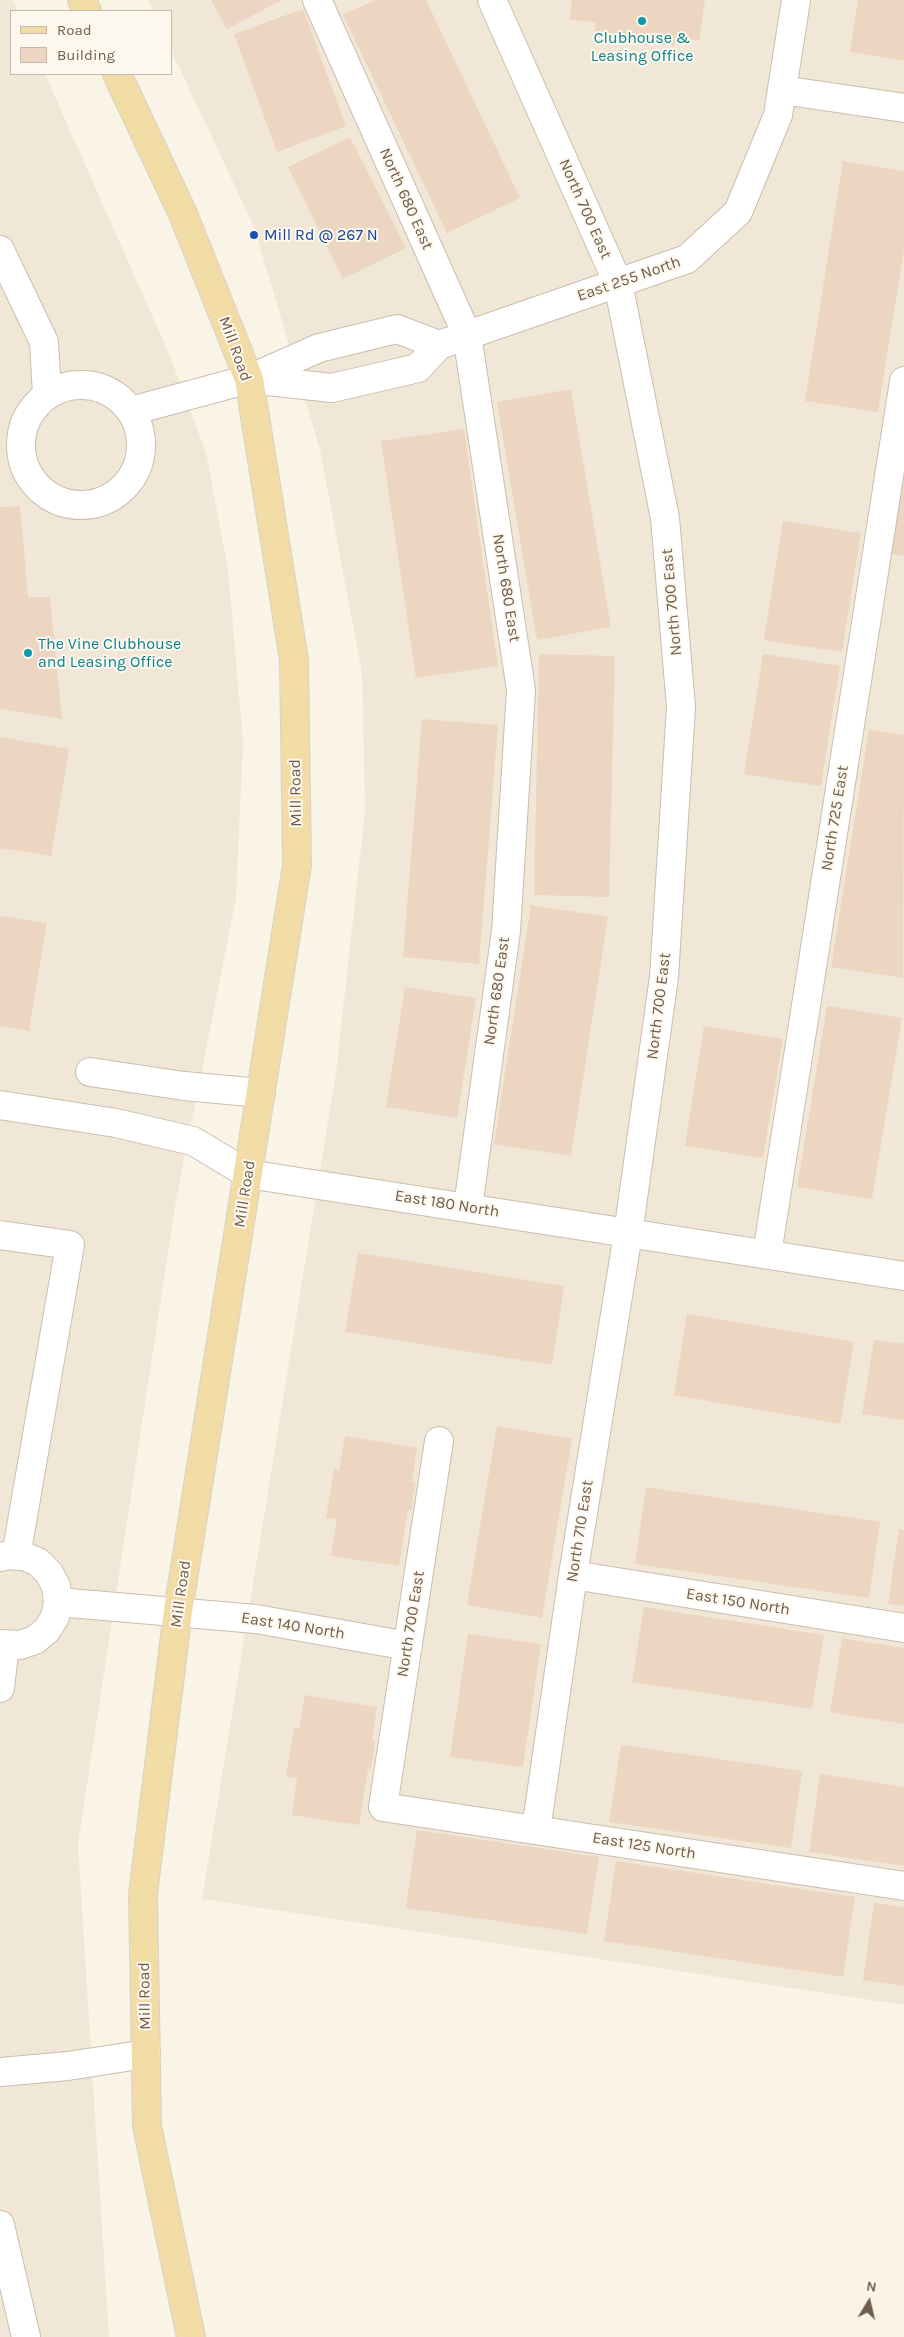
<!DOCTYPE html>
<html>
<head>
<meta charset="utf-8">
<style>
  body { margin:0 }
  #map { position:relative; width:904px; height:2337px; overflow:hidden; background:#faf4e7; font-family:Karla,sans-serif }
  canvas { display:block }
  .legend { position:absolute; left:10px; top:10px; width:162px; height:65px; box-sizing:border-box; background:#fdf8ed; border:1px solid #c5baad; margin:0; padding:6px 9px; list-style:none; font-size:15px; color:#705d4e }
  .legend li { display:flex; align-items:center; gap:10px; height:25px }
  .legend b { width:25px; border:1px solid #c5baad }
  .north { position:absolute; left:844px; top:2277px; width:50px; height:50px; -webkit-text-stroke:4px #fdf8ed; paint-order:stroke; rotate:9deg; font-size:14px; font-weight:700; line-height:20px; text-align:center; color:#705d4e }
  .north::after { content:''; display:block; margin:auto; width:18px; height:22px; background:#705d4e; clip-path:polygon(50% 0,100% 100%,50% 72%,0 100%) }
</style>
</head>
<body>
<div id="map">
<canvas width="904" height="2337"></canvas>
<ul class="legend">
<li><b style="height:6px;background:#f1dca6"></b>Road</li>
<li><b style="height:14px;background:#ecd6c1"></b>Building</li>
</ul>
<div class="north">N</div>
</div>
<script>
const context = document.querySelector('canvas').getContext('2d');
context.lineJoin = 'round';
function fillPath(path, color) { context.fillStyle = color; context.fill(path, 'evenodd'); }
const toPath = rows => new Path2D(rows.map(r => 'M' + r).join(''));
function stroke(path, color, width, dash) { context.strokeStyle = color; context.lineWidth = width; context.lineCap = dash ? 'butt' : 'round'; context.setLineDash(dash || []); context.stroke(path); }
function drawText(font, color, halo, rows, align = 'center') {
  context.font = font + ' Karla,sans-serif'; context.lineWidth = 4; context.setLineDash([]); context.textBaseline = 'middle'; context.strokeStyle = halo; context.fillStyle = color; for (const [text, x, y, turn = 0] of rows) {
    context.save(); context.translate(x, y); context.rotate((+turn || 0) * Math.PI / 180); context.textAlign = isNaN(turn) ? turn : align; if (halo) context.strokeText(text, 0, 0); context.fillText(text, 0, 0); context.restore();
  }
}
fillPath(toPath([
  [0,0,13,0,18,11,11,11,11,74,45,74,170,356,206,453,228,569,243,742,236,899,176,1200,78,1844,109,2337,0,2337],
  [148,0,904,0,904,2005,202,1899,336,1072,365,811,362,673,320,450,254,227,171,50,171,11,153,11]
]), '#f1e7d6');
fillPath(toPath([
  [211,0,282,0,227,29],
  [375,0,426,0,520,198,447,233,343,15],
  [572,0,705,0,699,41,676,37,674,46,648,42,648,46,618,41,618,36,594,33,596,23,569,19],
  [858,0,904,0,904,61,850,52],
  [303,9,346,126,277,152,234,34],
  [350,137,406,248,343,279,288,167],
  [843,161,904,171,904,249,878,412,805,401],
  [571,389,611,627,537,640,497,402],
  [464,429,498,666,416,678,381,441],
  [903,482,904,483,904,556,892,554],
  [20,506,28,597,50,597,62,719,0,709,0,507],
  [783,521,861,533,842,652,764,640],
  [539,654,615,656,609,897,534,895],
  [763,654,840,666,821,786,744,774],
  [422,719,498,725,479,964,403,957],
  [869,729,904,735,903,978,831,967],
  [0,737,69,749,51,856,0,848],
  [531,905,608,917,571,1156,494,1144],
  [0,916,47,923,29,1031,0,1026],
  [405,987,476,998,457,1118,386,1107],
  [827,1006,902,1018,872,1199,797,1187],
  [704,1026,783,1039,763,1158,685,1146],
  [358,1253,564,1286,552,1365,345,1332],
  [687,1314,854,1342,840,1424,674,1395],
  [874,1340,904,1344,904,1420,862,1414],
  [497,1426,572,1439,542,1618,467,1605],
  [345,1436,417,1448,412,1482,415,1482,411,1510,408,1510,399,1566,331,1556,337,1519,326,1518,334,1469,339,1470],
  [646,1487,880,1522,869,1598,635,1564],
  [899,1529,904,1530,904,1606,888,1604],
  [644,1607,824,1635,812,1709,632,1682],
  [468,1634,541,1644,523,1767,450,1757],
  [842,1638,904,1648,904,1724,830,1712],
  [305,1695,377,1707,372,1741,375,1741,371,1769,368,1769,359,1825,292,1815,297,1778,286,1777,294,1728,299,1729],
  [621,1745,802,1771,791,1848,609,1822],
  [820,1774,904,1787,904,1866,809,1852],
  [417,1830,599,1857,587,1934,406,1908],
  [616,1861,855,1897,843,1977,604,1941],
  [874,1903,904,1907,904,1986,863,1980]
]), '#ecd6c1');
const minor = toPath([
  [317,0,467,335,521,690,506,931,468,1207],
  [492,0,618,283,665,518,681,707,664,977,628,1234,573,1575,536,1830],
  [782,90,904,108],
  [0,250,44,342,47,395],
  [249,379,332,388,418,368,439,345,687,259,738,212,778,115,796,0],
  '21 445a60 60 0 1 1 120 0a60 60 0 1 1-120 0Z',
  [131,411,249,379,319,348,397,329,439,345],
  [90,1072,184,1086,261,1093],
  [0,1105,116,1123,193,1141,248,1174,904,1276],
  [0,1235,70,1245,16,1556],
  [767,1254,904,381],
  [439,1441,383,1807,904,1886],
  [0,1557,10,1555,24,1556,38,1562,49,1573,56,1586,58,1602,55,1617,47,1630,35,1640,20,1645,0,1644],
  [573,1575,904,1628],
  [58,1602,256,1619,408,1646],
  [0,1688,5,1645],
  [0,2072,68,2066,146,2054],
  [0,2225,26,2337]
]);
const major = toPath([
  [82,0,87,11],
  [117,74,183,214,249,379,294,660,297,865,178,1611,143,1894,147,2126,191,2337]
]);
stroke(minor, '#cabdae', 30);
stroke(major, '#d7d2cd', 30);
stroke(minor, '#fff', 28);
stroke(major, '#f1dca6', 28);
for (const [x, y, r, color] of [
  [642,21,5,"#0f9aa8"],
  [254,235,5,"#1a4fb4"],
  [28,653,5,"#0f9aa8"]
]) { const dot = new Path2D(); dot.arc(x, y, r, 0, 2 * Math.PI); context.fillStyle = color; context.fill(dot); stroke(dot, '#fdf8ed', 2); }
drawText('16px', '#0d838f', '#fdf8ed', [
  ["Clubhouse &",642,38],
  ["Leasing Office",642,56],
  ["The Vine Clubhouse",38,644,"left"],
  ["and Leasing Office",38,662,"left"]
]);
drawText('16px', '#705d4e', '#fdf8ed', [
  ["North 680 East",406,199,66],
  ["North 700 East",585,209,66],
  ["East 255 North",629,279,-19],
  ["Mill Road",235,349,70],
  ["North 680 East",506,588,81],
  ["North 700 East",672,602,-95],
  ["Mill Road",296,793,-91],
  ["North 725 East",835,818,-81],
  ["North 680 East",497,991,-82],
  ["North 700 East",659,1006,-83],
  ["Mill Road",245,1194,-81],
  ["East 180 North",447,1204,9],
  ["North 710 East",580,1531,-81],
  ["Mill Road",181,1594,-82],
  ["East 150 North",738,1602,9],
  ["North 700 East",411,1624,-81],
  ["East 140 North",293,1626,9],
  ["East 125 North",644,1846,9],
  ["Mill Road",145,1996,-91]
]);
drawText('16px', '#164399', '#fdf8ed', [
  ["Mill Rd @ 267 N",264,235]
], 'left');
</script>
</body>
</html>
